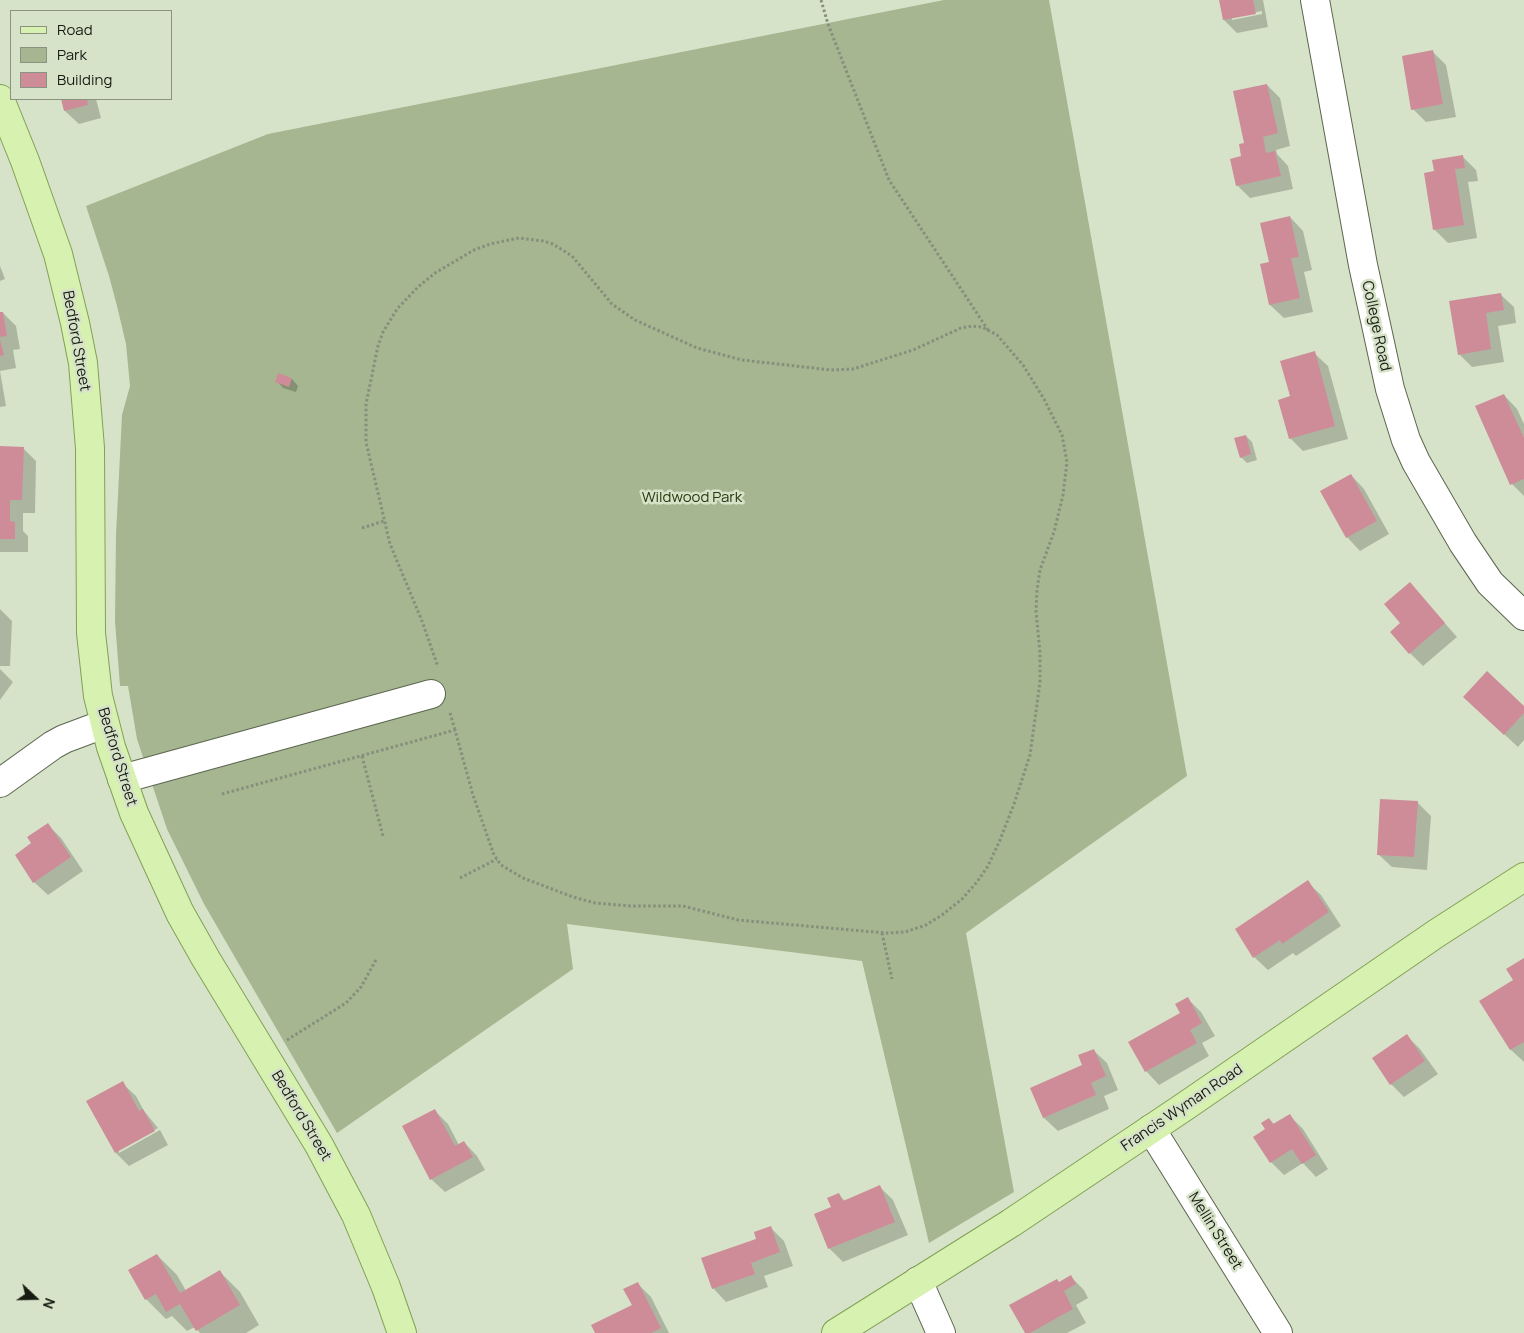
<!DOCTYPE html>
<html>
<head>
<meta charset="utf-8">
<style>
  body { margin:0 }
  #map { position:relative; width:1524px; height:1333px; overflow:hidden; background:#d7e3c9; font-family:Manrope,sans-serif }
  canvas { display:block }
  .legend { position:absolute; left:10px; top:10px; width:162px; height:90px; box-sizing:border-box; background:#d7e3c9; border:1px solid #8a9380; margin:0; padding:6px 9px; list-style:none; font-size:15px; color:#171b12 }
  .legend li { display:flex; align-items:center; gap:10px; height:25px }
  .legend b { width:25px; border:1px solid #8a9380 }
  .north { position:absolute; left:10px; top:1273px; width:50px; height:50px; -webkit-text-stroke:4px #d7e3c9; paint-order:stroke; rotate:111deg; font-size:14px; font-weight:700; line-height:20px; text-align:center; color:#171b12 }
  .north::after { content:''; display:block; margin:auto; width:18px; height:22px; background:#171b12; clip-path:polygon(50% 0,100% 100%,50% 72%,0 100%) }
</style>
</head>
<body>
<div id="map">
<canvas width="1524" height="1333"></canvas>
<ul class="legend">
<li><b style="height:6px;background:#d7f1b0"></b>Road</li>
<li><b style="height:14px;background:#a5b690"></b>Park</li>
<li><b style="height:14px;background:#cd8c98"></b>Building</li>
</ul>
<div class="north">N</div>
</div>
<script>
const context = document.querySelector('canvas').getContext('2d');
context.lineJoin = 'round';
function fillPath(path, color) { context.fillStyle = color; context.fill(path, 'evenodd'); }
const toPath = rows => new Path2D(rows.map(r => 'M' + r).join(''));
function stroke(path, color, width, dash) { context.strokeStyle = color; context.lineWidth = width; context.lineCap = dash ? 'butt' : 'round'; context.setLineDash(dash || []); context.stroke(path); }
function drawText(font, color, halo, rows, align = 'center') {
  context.font = font + ' Manrope,sans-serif'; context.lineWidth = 5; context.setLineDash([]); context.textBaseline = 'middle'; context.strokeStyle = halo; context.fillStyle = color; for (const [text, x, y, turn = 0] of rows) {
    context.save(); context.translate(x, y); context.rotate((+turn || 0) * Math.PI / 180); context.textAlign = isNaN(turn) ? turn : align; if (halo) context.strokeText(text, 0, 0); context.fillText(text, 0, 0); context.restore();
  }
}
fillPath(toPath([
  [944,0,1049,0,1187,776,966,933,1014,1192,929,1243,862,961,567,924,573,969,337,1133,204,904,167,829,137,739,128,686,120,686,115,621,116,535,122,415,130,386,126,344,117,306,109,276,86,206,268,134]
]), '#a5b690');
fillPath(toPath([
  [1220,0,1263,0,1268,27,1237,33,1224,20],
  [1262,11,1262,14,1232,20,1232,17],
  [1433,52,1446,65,1456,117,1426,122,1413,109],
  [1267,85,1280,98,1290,146,1276,150,1277,154,1288,166,1293,189,1250,198,1237,185,1246,144],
  [62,99,96,99,101,118,79,124,65,111],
  [1463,157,1476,170,1478,181,1468,182,1477,238,1448,243,1434,229,1435,172],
  [1290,217,1303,231,1312,270,1304,272,1313,312,1284,318,1270,305,1271,263],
  [0,266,5,279,0,281],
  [1500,294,1514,307,1516,323,1498,326,1504,362,1472,367,1459,354,1450,302],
  [0,313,3,313,16,326,20,349,13,350,16,368,0,371,6,406,0,407],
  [1314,353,1328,366,1348,439,1303,451,1290,438,1291,397],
  [279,375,292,379,298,386,296,392,283,388,277,381],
  [1504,395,1517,409,1524,424,1524,496,1512,484],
  [1246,436,1252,442,1257,460,1247,463,1241,457],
  [0,447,23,448,36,461,35,513,23,513,23,531,28,536,28,552,0,552],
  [1351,475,1364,489,1389,534,1360,551,1347,537],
  [1410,584,1457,637,1423,666,1410,653],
  [0,609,12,621,10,666,0,666],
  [0,669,13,682,0,700],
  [1524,707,1524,740,1518,747,1478,710],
  [1417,802,1431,816,1427,870,1392,867,1378,854],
  [48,825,61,838,83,871,48,895,34,882,33,844],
  [1307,882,1321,895,1341,926,1296,956,1293,953,1268,970,1254,957],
  [1524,959,1524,1062,1511,1050,1481,1002,1515,980],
  [1188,999,1201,1012,1215,1036,1202,1043,1209,1056,1159,1085,1146,1071,1182,1014],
  [1407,1036,1420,1049,1438,1074,1404,1097,1391,1084],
  [1093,1050,1107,1063,1118,1090,1104,1096,1109,1109,1058,1131,1044,1118,1032,1088,1084,1065],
  [122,1083,136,1096,144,1111,158,1128,119,1150,119,1153,160,1130,168,1145,129,1166,116,1153,88,1102],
  [434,1110,448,1124,459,1145,464,1142,477,1156,485,1170,445,1192,431,1179],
  [1290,1116,1303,1129,1328,1169,1316,1177,1303,1163,1284,1175,1271,1162,1267,1130,1269,1119,1275,1125],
  [880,1187,893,1200,908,1235,843,1262,829,1248,833,1208,839,1195,845,1201],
  [770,1227,784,1241,793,1266,764,1276,768,1287,726,1302,713,1288],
  [157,1255,177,1275,186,1291,220,1272,240,1292,259,1325,246,1333,200,1333,195,1327,187,1331,172,1316,166,1319,146,1299,130,1271],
  [1071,1277,1084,1290,1088,1298,1076,1305,1086,1323,1067,1333,1026,1333,1060,1283],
  [637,1283,651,1297,669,1333,596,1333,633,1305]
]), '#0003');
fillPath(toPath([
  [1219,0,1253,0,1256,14,1223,20],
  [1433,50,1443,104,1411,110,1402,56],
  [1267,84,1278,133,1263,137,1266,153,1275,151,1281,176,1236,186,1230,159,1241,156,1239,144,1244,143,1233,91],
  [61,99,87,99,88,105,64,111],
  [1463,155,1465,168,1455,169,1464,225,1433,230,1424,173,1434,171,1432,160],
  [1290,216,1299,257,1291,258,1300,298,1269,305,1260,264,1269,262,1260,223],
  [1501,293,1504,310,1486,313,1491,349,1458,355,1449,301],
  [0,312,3,312,7,336,0,337],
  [0,339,4,355,0,356],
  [1315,351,1335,426,1289,439,1278,400,1290,396,1280,361],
  [278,373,292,378,289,387,275,382],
  [1504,394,1524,438,1524,479,1510,485,1475,406],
  [1246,435,1251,454,1240,458,1234,438],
  [0,446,24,447,22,500,10,500,10,521,15,522,15,539,0,539],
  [1351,474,1377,521,1346,538,1320,491],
  [1410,582,1445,623,1409,654,1390,632,1400,623,1384,604],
  [1487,671,1524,706,1524,713,1504,735,1463,697],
  [1380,799,1418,801,1414,857,1377,855],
  [48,823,71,857,33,883,15,855,31,843,27,837],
  [1308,880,1329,912,1282,944,1280,940,1253,958,1235,929],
  [1524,958,1524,1042,1510,1050,1479,1001,1513,980,1506,969],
  [1188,997,1202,1023,1190,1030,1197,1043,1145,1072,1128,1042,1180,1013,1175,1004],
  [1407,1034,1425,1061,1390,1085,1372,1058],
  [1094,1049,1106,1076,1091,1083,1096,1095,1043,1118,1030,1088,1082,1065,1078,1055],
  [123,1081,139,1111,143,1109,155,1131,115,1153,86,1101],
  [435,1109,455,1146,464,1141,473,1157,430,1180,402,1126],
  [1290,1114,1316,1155,1302,1164,1292,1149,1270,1163,1253,1137,1265,1129,1261,1123,1269,1118,1273,1124],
  [880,1185,895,1222,828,1249,814,1214,831,1207,827,1198,839,1193,843,1201],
  [771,1226,780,1252,751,1263,755,1274,712,1289,701,1258,756,1239,754,1232],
  [157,1254,180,1293,220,1270,240,1305,196,1331,180,1304,166,1312,156,1294,145,1300,128,1270],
  [1071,1275,1076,1284,1064,1291,1073,1309,1030,1333,1025,1333,1009,1305,1057,1279,1059,1282],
  [638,1282,661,1328,651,1333,595,1333,591,1325,632,1305,623,1289]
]), '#cd8c98');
const minor = toPath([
  [1315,0,1363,265,1390,389,1406,440,1416,462,1463,543,1490,583,1524,616],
  [122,779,431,694],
  [0,783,53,745,64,739,104,724],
  [1151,1129,1278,1333],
  [918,1281,941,1333]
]);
const major = toPath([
  [0,99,25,161,58,254,75,323,83,363,90,448,91,633,98,696,111,747,134,813,180,913,206,959,319,1145,356,1215,386,1287,402,1333],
  [836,1333,1011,1223,1184,1107,1437,933,1524,877]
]);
stroke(minor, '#5c664f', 30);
stroke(major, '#82a056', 30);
stroke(toPath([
  [821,0,828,24,889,180,988,330],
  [362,528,384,521],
  [450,713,455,730],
  [362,756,383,836],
  [222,794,455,730,473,795,494,855,501,865,523,878,573,897,595,903,632,906,683,906,738,920,863,931,887,933,905,932,926,925,942,915,962,899,977,882,988,866,1000,840,1014,804,1030,755,1040,682,1040,653,1036,611,1037,590,1040,570,1054,532,1063,495,1067,462,1062,435,1044,399,1023,365,997,335,982,327,972,326,961,328,913,350,853,369,831,370,742,360,697,348,635,320,612,304,572,256,553,244,543,241,519,238,490,244,474,250,435,273,418,287,397,309,383,332,378,346,366,404,366,442,390,544,422,621,438,667],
  [460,878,497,859],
  [882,933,892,979],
  [287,1040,346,1003,361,987,377,958]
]), '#868e7c', 3, [2.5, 2.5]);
stroke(minor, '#fff', 28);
stroke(major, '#d7f1b0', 28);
drawText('15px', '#171b12', '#d7e3c9', [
  ["College Road",1376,326,78],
  ["Bedford Street",76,341,80],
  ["Bedford Street",117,757,73],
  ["Francis Wyman Road",1182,1108,-34],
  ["Bedford Street",301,1116,59],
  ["Mellin Street",1215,1231,58]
]);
drawText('15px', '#28380e', '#d7e3c9', [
  ["Wildwood Park",692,498]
]);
</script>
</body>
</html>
